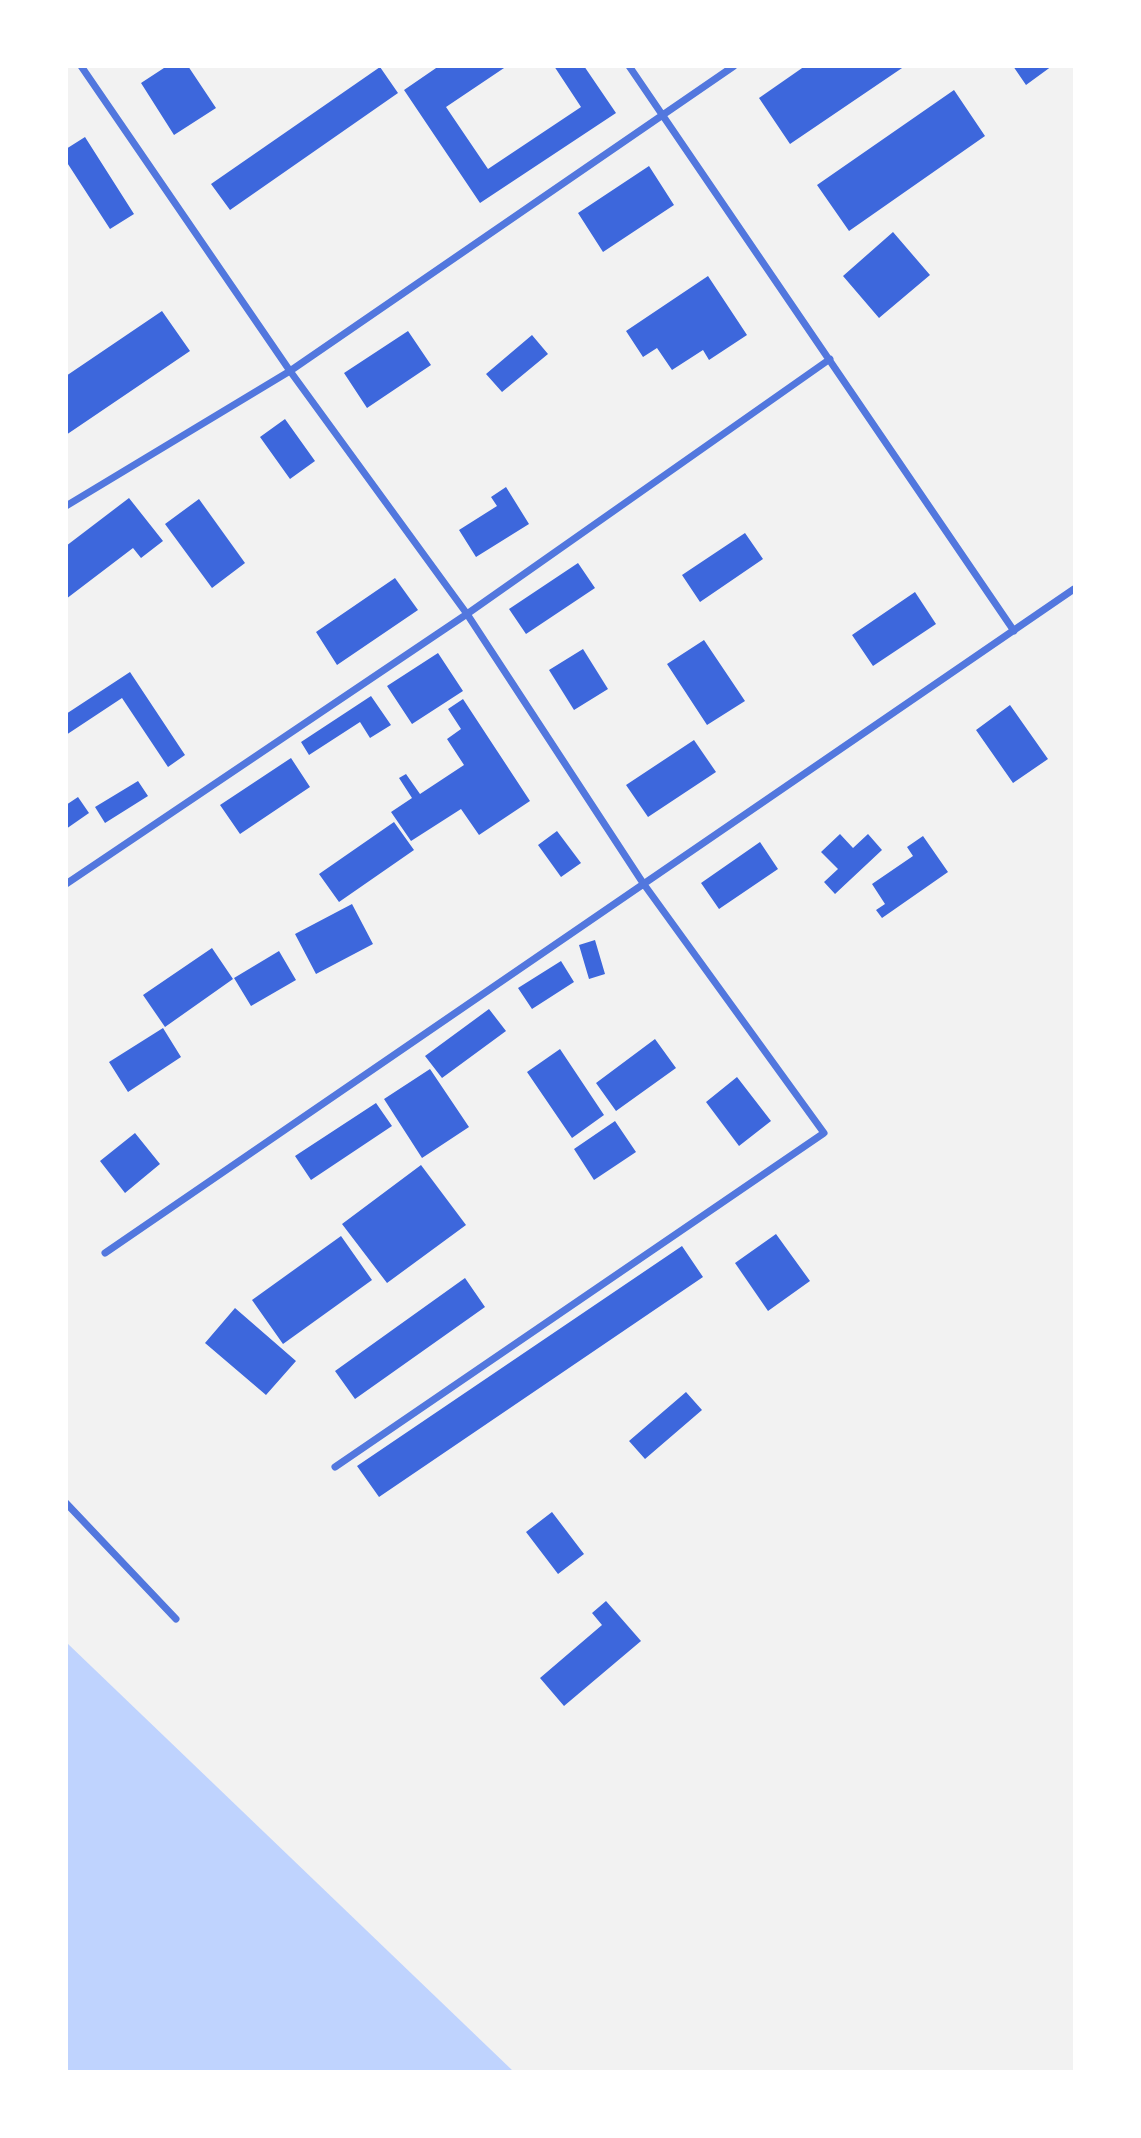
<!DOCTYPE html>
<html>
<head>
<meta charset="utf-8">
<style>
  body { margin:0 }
  #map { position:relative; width:1141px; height:2138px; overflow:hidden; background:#f2f2f2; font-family:"Asap Condensed",sans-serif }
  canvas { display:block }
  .frame { position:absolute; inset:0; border:68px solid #fff; pointer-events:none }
</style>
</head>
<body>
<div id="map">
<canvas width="1141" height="2138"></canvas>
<div class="frame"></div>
</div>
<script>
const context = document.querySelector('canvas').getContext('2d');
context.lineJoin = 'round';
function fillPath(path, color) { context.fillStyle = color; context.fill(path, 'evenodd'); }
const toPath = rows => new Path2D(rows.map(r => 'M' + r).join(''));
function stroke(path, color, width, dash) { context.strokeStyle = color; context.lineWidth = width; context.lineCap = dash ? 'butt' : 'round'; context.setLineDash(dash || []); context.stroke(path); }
fillPath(toPath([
  [67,1643,513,2071,67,2071]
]), '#bfd3fe');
fillPath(toPath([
  [167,66,188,66,216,108,174,135,141,83],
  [439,66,507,66,446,107,488,169,581,107,554,66,584,66,616,113,480,203,404,90],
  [805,66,905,66,790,144,759,98],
  [1013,66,1052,66,1026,85],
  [380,67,398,93,230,210,211,184],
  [954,90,985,136,849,231,817,185],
  [85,137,134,214,110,229,66,161,66,149],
  [649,166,674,205,603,252,578,213],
  [893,232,930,275,879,318,843,276],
  [708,276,747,335,709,360,703,350,672,370,657,348,643,357,626,331],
  [162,311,190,351,66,435,66,376],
  [408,331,431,365,367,408,344,373],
  [532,335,548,354,502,392,486,374],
  [285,419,315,461,290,479,260,437],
  [506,487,529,524,476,557,459,530,497,506,491,497],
  [129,498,163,541,141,558,133,548,66,599,66,546],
  [199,499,245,563,212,588,165,524],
  [745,533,763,559,700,602,682,575],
  [578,563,595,588,526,634,509,609],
  [395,578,418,610,337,665,316,632],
  [915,592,936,624,873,666,852,635],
  [704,640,745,701,707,725,667,664],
  [583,649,608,689,574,710,549,670],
  [438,653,463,691,412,724,387,686],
  [130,672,185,755,168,767,122,698,66,735,66,714],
  [371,696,391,725,370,738,360,722,309,755,301,742],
  [463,699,530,801,479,835,461,809,411,841,391,812,412,798,399,778,406,774,420,794,464,765,447,739,461,729,448,709],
  [1010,705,1048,759,1013,783,976,730],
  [694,740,716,772,648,817,626,785],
  [291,758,310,787,240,834,220,805],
  [138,781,148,796,105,823,95,807],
  [78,797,89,813,66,829,66,805],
  [394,822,414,850,339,902,319,874],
  [557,831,581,863,561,877,538,845],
  [840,834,853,848,868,834,882,850,835,894,824,882,838,869,821,852],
  [923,836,948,872,882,918,876,910,885,904,872,884,913,856,907,847],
  [760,842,778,869,719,909,701,883],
  [352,904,373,944,316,974,295,934],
  [595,940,605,974,589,979,579,945],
  [212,948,233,979,165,1027,143,995],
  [279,951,296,980,251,1006,234,978],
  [561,961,574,982,532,1009,518,988],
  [489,1009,506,1031,442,1078,425,1056],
  [163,1028,181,1057,128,1092,109,1062],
  [655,1039,676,1068,616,1111,596,1083],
  [560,1049,604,1115,572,1138,527,1072],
  [430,1069,469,1127,422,1158,384,1099],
  [737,1077,771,1121,739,1146,706,1102],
  [376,1103,392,1126,311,1180,295,1156],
  [615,1121,636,1152,594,1180,574,1149],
  [135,1133,160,1164,125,1193,100,1161],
  [421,1165,466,1225,387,1283,342,1224],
  [776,1234,810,1281,768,1311,735,1263],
  [341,1236,372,1280,283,1344,252,1300],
  [682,1246,703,1277,379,1497,357,1466],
  [465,1278,485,1307,355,1399,335,1371],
  [235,1308,296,1361,266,1395,205,1343],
  [686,1392,702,1410,645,1459,629,1441],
  [552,1512,584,1554,558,1574,526,1532],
  [606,1601,641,1641,564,1706,540,1678,602,1625,592,1613]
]), '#3d67dc');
stroke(toPath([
  [81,66,290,371,467,614,643,883,824,1133,335,1467],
  [629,66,1014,631],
  [66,506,290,371,734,66],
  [66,884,467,614,830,359],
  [105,1253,1074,589],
  [66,1503,176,1619]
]), '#5277de', 7);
</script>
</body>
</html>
